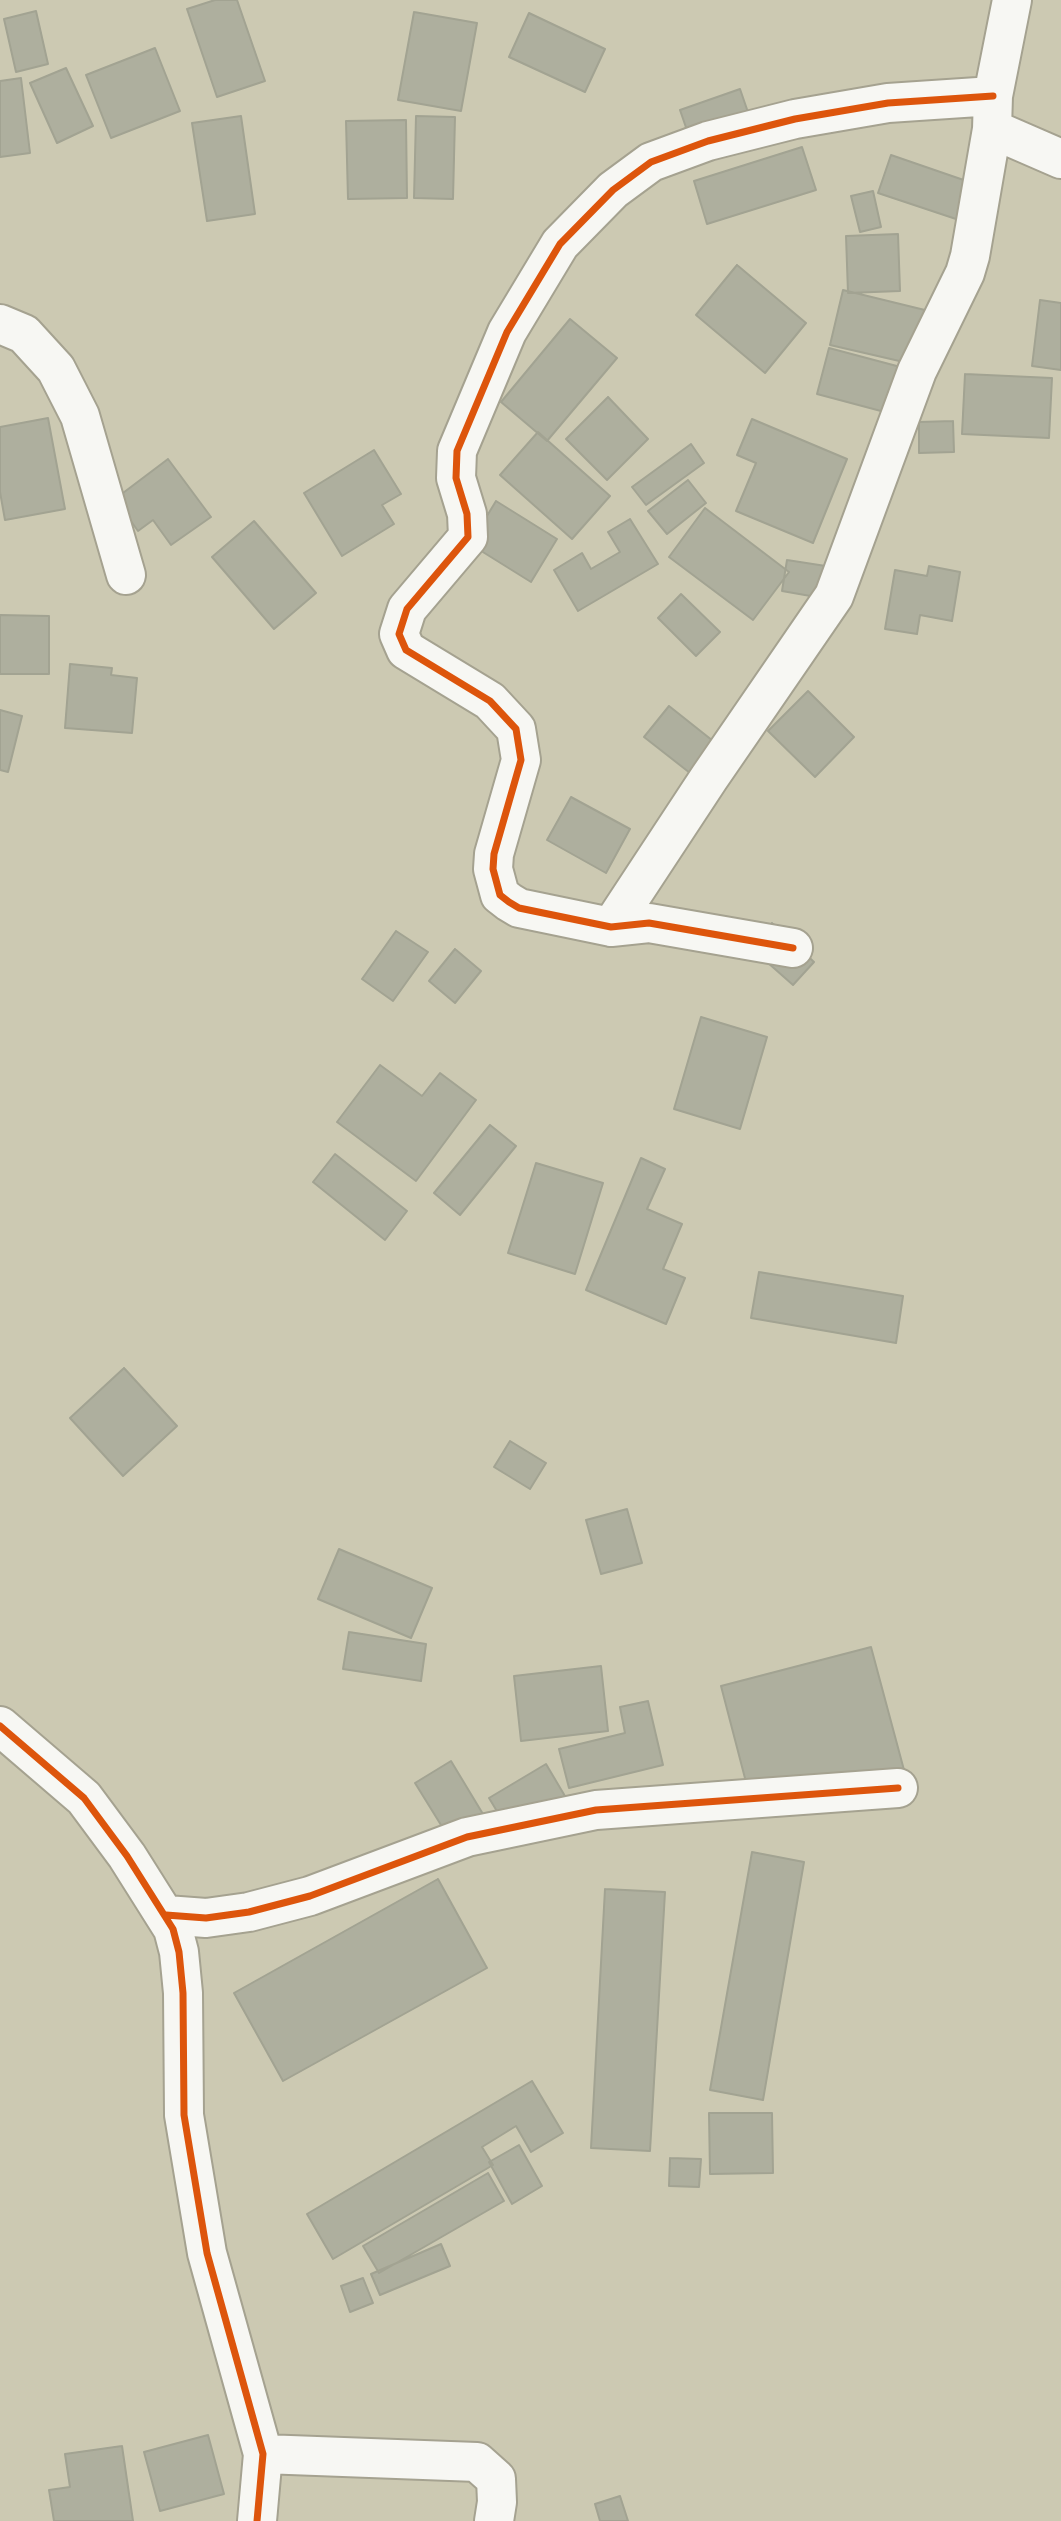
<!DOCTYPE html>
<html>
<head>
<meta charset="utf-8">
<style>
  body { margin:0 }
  canvas { display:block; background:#ccc9b2 }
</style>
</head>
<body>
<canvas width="1061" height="2521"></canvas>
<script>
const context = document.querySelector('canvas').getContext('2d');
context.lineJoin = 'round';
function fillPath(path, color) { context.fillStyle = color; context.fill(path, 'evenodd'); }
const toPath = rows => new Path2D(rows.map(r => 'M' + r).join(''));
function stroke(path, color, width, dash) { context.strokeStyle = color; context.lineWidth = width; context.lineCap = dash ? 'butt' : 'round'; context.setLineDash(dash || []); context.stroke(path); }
const building = toPath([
  [215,0,237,0,265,81,217,97,187,9,215,0],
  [36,11,48,64,16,72,4,19,36,11],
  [414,12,477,23,461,111,398,100,414,12],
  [529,13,605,49,585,92,509,57,529,13],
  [155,48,180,111,111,138,86,75,155,48],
  [66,68,93,126,57,143,30,83,66,68],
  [21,78,30,153,0,157,0,81,21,78],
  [740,89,751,121,691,142,680,110,740,89],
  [241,116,255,214,207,221,192,123,241,116],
  [416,116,455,117,453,199,414,198,416,116],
  [406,120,407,198,348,199,346,121,406,120],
  [802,147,816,190,707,224,694,181,802,147],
  [891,155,981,186,968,223,878,193,891,155],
  [873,191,881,227,860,232,851,196,873,191],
  [898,234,900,291,848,293,846,236,898,234],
  [737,265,806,323,765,373,696,315,737,265],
  [843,290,933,312,921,366,830,345,843,290],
  [1040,300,1061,303,1061,370,1032,366,1040,300],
  [570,319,617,358,547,441,501,402,570,319],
  [829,348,908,369,896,415,817,394,829,348],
  [965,374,1052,378,1049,438,962,434,965,374],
  [608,397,648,439,607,480,566,439,608,397],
  [48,418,65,509,5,520,0,492,0,427,48,418],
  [752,419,847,459,813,543,736,511,756,463,737,455,752,419],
  [953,421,954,452,919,453,919,422,953,421],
  [538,432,610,496,572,539,500,475,538,432],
  [691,444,704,463,646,505,632,487,691,444],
  [374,450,401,494,382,505,394,524,342,556,304,493,374,450],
  [168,459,211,517,171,545,153,520,138,531,115,499,168,459],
  [688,480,706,503,667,534,648,511,688,480],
  [496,501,557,539,531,582,470,544,496,501],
  [705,508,789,572,753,620,669,557,705,508],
  [630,519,658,564,578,611,554,570,582,553,591,569,620,552,608,532,630,519],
  [254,521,316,593,274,629,212,557,254,521],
  [787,560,845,569,839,601,782,591,787,560],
  [929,566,960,572,952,621,920,615,917,634,885,629,895,570,927,576,929,566],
  [681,594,720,632,696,656,658,618,681,594],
  [0,615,49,616,49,674,0,674,0,615],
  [70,664,112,668,111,675,137,678,132,733,65,728,70,664],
  [808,691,854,737,815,777,768,731,808,691],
  [669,706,737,760,713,791,644,737,669,706],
  [0,710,22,716,8,772,0,770,0,710],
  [571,797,630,829,606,873,547,840,571,797],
  [772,923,814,962,793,985,750,947,772,923],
  [396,931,428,952,393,1001,362,979,396,931],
  [455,949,481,971,455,1003,429,981,455,949],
  [701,1017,767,1037,740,1129,674,1109,701,1017],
  [380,1065,422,1096,440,1073,476,1100,416,1181,337,1122,380,1065],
  [490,1125,516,1146,460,1215,434,1193,490,1125],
  [335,1154,407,1211,385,1240,313,1182,335,1154],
  [641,1158,665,1169,647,1209,682,1224,663,1269,685,1278,666,1324,586,1290,641,1158],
  [536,1163,603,1183,575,1274,508,1253,536,1163],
  [759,1272,903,1296,896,1343,751,1318,759,1272],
  [124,1368,177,1426,123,1476,70,1418,124,1368],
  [510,1441,546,1463,530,1489,494,1467,510,1441],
  [627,1509,642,1563,601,1574,586,1520,627,1509],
  [339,1549,432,1588,411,1638,318,1599,339,1549],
  [349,1632,426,1644,421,1681,343,1669,349,1632],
  [871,1647,904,1770,753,1809,721,1686,871,1647],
  [601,1666,608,1731,521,1741,514,1676,601,1666],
  [648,1701,663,1765,569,1788,559,1749,625,1733,620,1707,648,1701],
  [451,1761,489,1824,454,1846,415,1783,451,1761],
  [546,1764,575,1813,518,1846,489,1798,546,1764],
  [752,1852,804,1862,763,2100,710,2090,752,1852],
  [438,1879,487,1968,283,2081,234,1993,438,1879],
  [605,1889,665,1892,650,2151,591,2148,605,1889],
  [532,2081,563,2133,531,2152,516,2126,482,2147,493,2165,333,2259,307,2214,532,2081],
  [709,2113,772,2113,773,2173,710,2174,709,2113],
  [519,2145,542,2186,512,2204,489,2162,519,2145],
  [670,2158,701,2159,699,2187,669,2186,670,2158],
  [488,2173,504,2201,379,2273,363,2246,488,2173],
  [441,2244,450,2266,380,2295,371,2274,441,2244],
  [363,2278,373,2303,350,2312,341,2286,363,2278],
  [208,2435,224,2494,160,2511,144,2452,208,2435],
  [122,2446,133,2521,54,2521,49,2490,70,2487,65,2454,122,2446],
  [620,2496,628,2521,600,2521,595,2504,620,2496]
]);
fillPath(building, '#aeaf9e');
stroke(building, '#a2a392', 2);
const minor = toPath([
  [992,129,1061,159],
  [0,324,24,334,56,369,80,416,126,575],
  [611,927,709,778,834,596,917,371,965,273,970,256,992,129,993,96,1012,0],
  [793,948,649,923,611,927,519,908,509,902,500,895,493,869,494,854,521,760,516,729,490,701,406,650,399,634,407,609,468,537,467,514,456,478,457,451,507,332,560,244,613,190,651,162,708,141,795,119,888,103,993,96],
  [0,1726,84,1798,127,1856,173,1929,179,1952,183,1993,184,2115,207,2253,263,2454,257,2521],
  [166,1915,206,1918,249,1912,310,1896,467,1837,596,1810,898,1788],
  [263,2454,477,2462,496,2479,497,2502,494,2521]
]);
stroke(minor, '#a5a290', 42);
stroke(minor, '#f7f7f3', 38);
stroke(toPath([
  [793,948,649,923,611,927,519,908,509,902,500,895,493,869,494,854,521,760,516,729,490,701,406,650,399,634,407,609,468,537,467,514,456,478,457,451,507,332,560,244,613,190,651,162,708,141,795,119,888,103,993,96],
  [0,1726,84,1798,127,1856,173,1929,179,1952,183,1993,184,2115,207,2253,263,2454,257,2521],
  [166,1915,206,1918,249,1912,310,1896,467,1837,596,1810,898,1788]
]), '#dd550c', 7);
</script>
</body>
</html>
